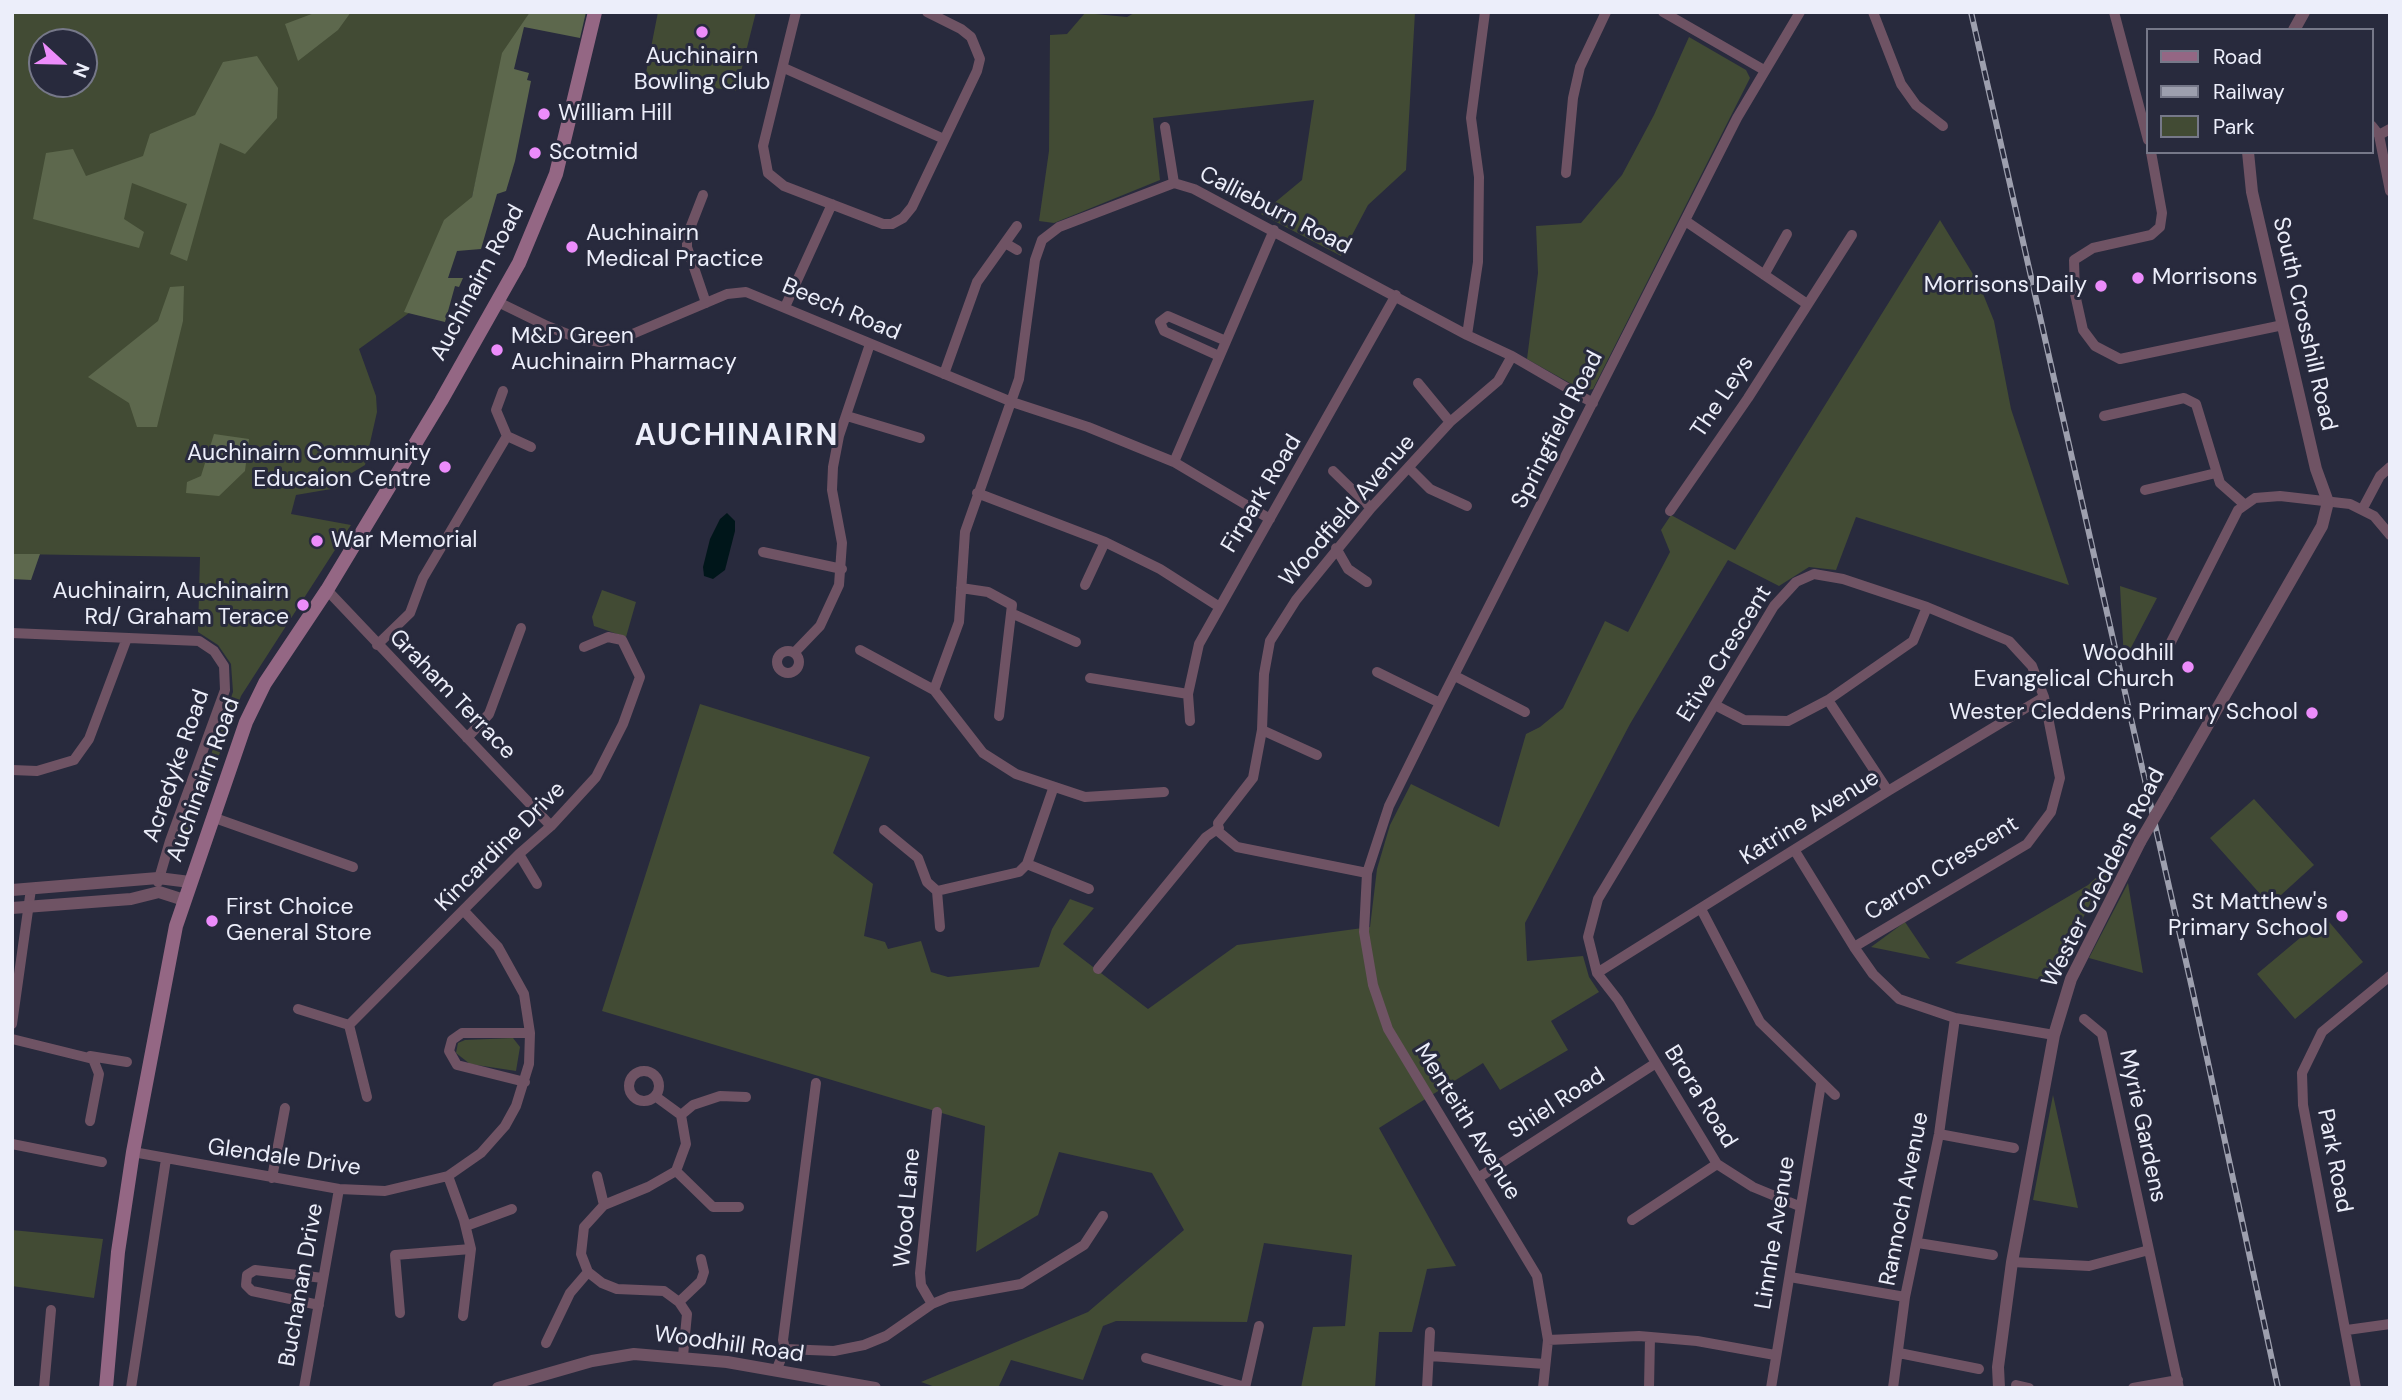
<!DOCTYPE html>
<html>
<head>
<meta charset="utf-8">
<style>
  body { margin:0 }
  #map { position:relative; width:2402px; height:1400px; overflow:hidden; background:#282a3d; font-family:"DM Sans",sans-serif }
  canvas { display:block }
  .frame { position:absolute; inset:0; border:14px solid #eceefa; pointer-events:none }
  .legend { position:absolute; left:2146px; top:28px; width:228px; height:126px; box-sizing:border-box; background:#282a3d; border:2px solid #767889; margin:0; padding:9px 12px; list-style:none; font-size:21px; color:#eceefa }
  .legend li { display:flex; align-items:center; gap:14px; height:35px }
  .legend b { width:35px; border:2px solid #767889 }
  .north { position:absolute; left:28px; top:28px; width:70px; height:70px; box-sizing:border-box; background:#282a3d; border:2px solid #767889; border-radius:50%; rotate:112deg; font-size:19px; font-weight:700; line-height:28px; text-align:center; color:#eceefa }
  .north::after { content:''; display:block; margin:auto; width:24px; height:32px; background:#ec8cfb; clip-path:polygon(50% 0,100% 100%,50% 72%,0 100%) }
</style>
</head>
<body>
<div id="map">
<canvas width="2402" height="1400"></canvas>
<div class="frame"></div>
<ul class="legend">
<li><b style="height:9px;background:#946784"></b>Road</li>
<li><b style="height:9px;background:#9d9fae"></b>Railway</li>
<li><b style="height:19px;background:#424b34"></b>Park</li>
</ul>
<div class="north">N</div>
</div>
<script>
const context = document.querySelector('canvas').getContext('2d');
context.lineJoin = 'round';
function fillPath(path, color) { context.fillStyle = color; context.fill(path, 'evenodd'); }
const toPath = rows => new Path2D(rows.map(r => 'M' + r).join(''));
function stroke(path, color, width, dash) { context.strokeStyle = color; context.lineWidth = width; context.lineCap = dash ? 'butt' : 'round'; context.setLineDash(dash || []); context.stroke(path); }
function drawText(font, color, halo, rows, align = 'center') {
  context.font = font + ' "DM Sans",sans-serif'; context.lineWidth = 6; context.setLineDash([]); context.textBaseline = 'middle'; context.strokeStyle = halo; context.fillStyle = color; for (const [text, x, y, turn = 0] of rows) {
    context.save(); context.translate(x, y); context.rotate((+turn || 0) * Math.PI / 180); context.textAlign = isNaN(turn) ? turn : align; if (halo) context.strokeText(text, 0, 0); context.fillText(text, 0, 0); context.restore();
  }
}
fillPath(toPath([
  [12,12,530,12,505,55,472,197,409,313,359,349,376,396,377,412,365,465,350,474,343,487,296,495,291,514,351,525,241,696,179,863,174,860,233,692,231,664,218,645,198,632,200,557,12,554],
  [42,42,84,42,84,84,42,84],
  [658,12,756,12,736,91,645,78],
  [1136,12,1415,12,1406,170,1368,205,1341,256,1261,214,1302,180,1314,100,1153,118,1160,180,1054,223,1039,221,1049,151,1050,35,1067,34,1085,13,1127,17],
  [1689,37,1746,70,1750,78,1593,389,1584,391,1527,359,1538,273,1536,226,1581,223,1622,175,1654,115],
  [1940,220,1979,284,1994,321,2011,409,2069,585,1856,517,1836,570,1809,567,1779,586,1728,560,1630,724,1525,923,1527,961,1583,956,1589,977,1599,992,1551,1021,1568,1050,1500,1090,1483,1063,1379,1128,1456,1266,1427,1269,1412,1332,1379,1332,1375,1388,1301,1388,1313,1327,1345,1326,1352,1255,1264,1243,1247,1322,1116,1321,1103,1326,1083,1380,1011,1360,998,1388,938,1388,921,1382,1088,1312,1184,1230,1152,1173,1059,1152,1038,1215,976,1252,985,1126,602,1011,700,704,870,757,833,853,873,884,864,936,885,942,888,949,921,941,931,972,948,977,1039,967,1052,929,1070,899,1094,908,1063,944,1148,1009,1237,945,1370,927,1377,869,1390,825,1411,784,1499,827,1526,734,1540,727,1563,708,1605,621,1628,632,1670,552,1661,530,1671,515,1735,550],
  [2120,586,2157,598,2124,661],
  [602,590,636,602,626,637,594,626,592,617],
  [2254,799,2314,865,2270,905,2210,838],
  [2118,858,2102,886,2099,886,2072,940,2075,941,2056,983,1955,963,2088,885],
  [2128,883,2143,973,2089,958],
  [2325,917,2363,962,2295,1019,2257,974],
  [1905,922,1930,959,1871,947],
  [513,1038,520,1047,516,1071,470,1064,456,1053,458,1043,465,1040],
  [2053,1095,2078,1208,2033,1200],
  [12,1230,103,1239,94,1298,12,1286]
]), '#424b34');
fillPath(toPath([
  [317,12,351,12,338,30,298,61,285,24],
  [530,12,586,12,580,38,524,27,514,69,529,73,527,80,531,81,515,161,506,191,497,194,481,249,457,251,448,278,463,278,459,287,455,286,445,322,404,312,444,220,472,197,502,53],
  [257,56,278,88,277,118,245,154,220,143,187,261,170,254,187,204,132,183,124,219,144,232,139,248,33,219,46,153,73,149,86,176,143,156,150,134,195,115,223,62],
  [184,286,183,321,157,427,137,427,129,403,88,377,158,321,170,287],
  [214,434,249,439,245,471,219,496,186,493,187,482,201,476],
  [12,554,40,554,31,580,12,579]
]), '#5d684d');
fillPath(toPath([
  [727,513,735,521,735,531,725,570,713,579,704,576,703,567,710,539,720,519]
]), '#00161a');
stroke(toPath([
  [796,12,763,146,768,173,784,186,883,224,892,224,903,218,912,207,977,71,980,59,971,37,961,29,927,12],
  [1663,12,1764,70],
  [1873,12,1901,84,1916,105,1943,126],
  [2114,12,2148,140],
  [784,68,944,139],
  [2372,126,2379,135,2390,191],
  [1165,127,1174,183],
  [2379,135,2390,129],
  [2151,152,2162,213,2160,227,2151,235,2093,248,2074,260,2075,294,2083,330,2095,346,2120,359,2283,325],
  [1566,173,1573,98,1580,67,1606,12],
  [703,195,687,236,687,247,706,303],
  [1687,222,1807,304],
  [1005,243,1017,250],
  [1764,275,1787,234],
  [498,302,547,326,575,337,600,342,623,338,727,294,746,292,1012,402,1088,427,1174,462,1270,519],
  [785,307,832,204],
  [1467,335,1478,262,1479,177,1471,118,1485,12],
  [1219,356,1164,331,1160,322,1168,316,1226,341],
  [944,374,977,282,1017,226],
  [1418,383,1450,422],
  [503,391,496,410,507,436],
  [847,416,920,438],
  [2104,416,2184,398,2196,404,2220,483,2245,505],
  [1174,462,1274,230],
  [1409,468,1430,489,1467,506],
  [1333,471,1371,508],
  [2145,490,2216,473],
  [977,493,1105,542,1160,569,1218,606],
  [2363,508,2380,476,2390,467],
  [1670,511,1748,398,1852,235],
  [1336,548,1348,569,1367,582],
  [763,552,842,569],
  [1085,585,1105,542],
  [961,588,988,592,1012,605,999,716],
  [327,590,551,826],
  [1011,613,1076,642],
  [12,633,199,641,214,651,224,666,225,690,170,841,158,882],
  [2170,644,2238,510,2255,498,2280,496,2350,504,2374,516,2390,535],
  [377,645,410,613,423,578,507,436,531,447],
  [860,650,934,690,983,753,1016,774,1085,797,1164,792],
  '777 662a11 11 0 1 1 22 0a11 11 0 1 1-22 0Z',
  [794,653,820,626,839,585,842,543,832,490,833,467,839,436,870,344],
  [1377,672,1440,703],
  [1455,676,1525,712],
  [1090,678,1188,694],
  [934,690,959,622,965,532,1019,379,1035,260,1042,240,1059,227,1174,183,1194,189,1467,335,1512,356,1593,403],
  [1828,700,1888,791],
  [1715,705,1744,720,1788,721,1828,700,1913,641,1927,607],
  [1190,721,1188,694,1199,644,1396,295],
  [1262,730,1317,755],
  [467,738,489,714,521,628],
  [12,770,37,771,74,760,89,739,127,638],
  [212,817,353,867],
  [884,830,918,858,927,882,937,891,940,927],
  [1795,851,1854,947,1873,974,1899,999,1955,1018,2054,1035],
  [519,854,537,884],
  [1027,864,1089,889],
  [1367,873,1237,847,1219,832,1218,823,1253,778,1262,730,1264,674,1270,641,1296,600,1371,508,1450,422,1498,381,1512,356],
  [937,891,1019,872,1027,864,1053,789],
  [1701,909,1760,1022,1835,1095],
  [1098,969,1206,837,1219,828],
  [1597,973,1888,791,2044,697],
  [298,1009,349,1025],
  [2084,1019,2102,1034,2179,1388],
  [12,1024,31,889],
  [349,1025,519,854,551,826,596,777,623,724,640,677,622,640,608,637,584,647],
  [349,1025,367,1097],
  [12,1039,93,1059,99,1074,90,1121],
  [90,1056,127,1062],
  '629 1086a15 15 0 1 1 30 0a15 15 0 1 1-30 0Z',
  [525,1082,457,1065,449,1051,452,1040,462,1033,530,1033],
  [655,1096,681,1115,686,1144,676,1171,648,1187,604,1205,584,1227,581,1254,588,1272,602,1283,617,1289,664,1291,679,1302,687,1314,683,1356],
  [681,1115,693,1105,720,1096,746,1097],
  [1939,1134,2014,1148],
  [12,1144,102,1162],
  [133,1152,339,1189,385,1191,448,1176,481,1153,505,1126,516,1106,529,1064,530,1033,524,994,498,947,464,911],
  [676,1171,713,1207,739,1207],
  [448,1176,464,1220,471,1249,463,1316],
  [597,1176,604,1205],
  [272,1178,285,1108],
  [1478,1178,1656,1063],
  [1799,1206,1753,1187,1717,1164,1618,1000,1597,973,1588,937,1598,899,1774,606,1796,582,1814,574,1843,579,1927,607,2009,641,2032,666,2044,697,2060,778,2051,812,2027,844,1854,947],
  [1632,1220,1717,1164],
  [466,1226,512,1209],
  [1918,1243,1993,1255],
  [2012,1262,2089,1266,2149,1250],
  [1790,1277,1905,1297],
  [679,1302,701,1281,704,1272,701,1259],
  [932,1304,921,1285,920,1273,937,1112],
  [319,1305,252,1291,246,1285,247,1275,255,1270,323,1278],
  [400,1313,395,1255,471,1249],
  [2347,1330,2390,1324],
  [1548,1340,1639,1336,1697,1341,1775,1355],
  [546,1343,570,1293,588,1272],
  [785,1349,834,1351,864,1345,886,1336,932,1304,949,1297,1021,1284,1084,1245,1103,1216],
  [1899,1353,1979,1369],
  [1430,1356,1545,1364],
  [1146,1358,1245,1387],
  [776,1371,785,1349,783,1340,816,1083],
  [2016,1385,2029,1388],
  [44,1388,51,1310],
  [131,1388,166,1159],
  [304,1388,339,1189],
  [1245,1388,1259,1326],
  [1427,1388,1430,1332],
  [1543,1388,1548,1340,1537,1276,1388,1029,1373,985,1364,932,1367,873,1389,806,1440,703,1737,118,1800,12],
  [1649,1388,1650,1337],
  [1771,1388,1821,1084],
  [1893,1388,1905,1297,1939,1134,1955,1018],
  [2133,1388,2178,1380],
  [2356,1388,2303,1105,2302,1073,2322,1032,2390,976]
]), '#6f5364', 10);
stroke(toPath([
  [2294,30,2304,12],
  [2167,796,2322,526,2328,502,2316,469,2252,192,2248,152],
  [12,890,158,878,190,882],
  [12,908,131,899,159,892,184,900],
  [498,1388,592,1361,634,1354,727,1362,875,1388],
  [1999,1388,1998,1367,2012,1262,2054,1035,2071,979,2140,842]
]), '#6f5364', 12);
stroke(toPath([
  [106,1388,118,1252,133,1152,176,926,246,722,265,683,327,590,441,401,519,263,556,174,595,12]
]), '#946784', 14);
const rail = toPath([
  [1971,12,2192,988,2278,1388]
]);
stroke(rail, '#9d9fae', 6);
stroke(rail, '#282a3d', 3.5, [10]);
stroke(toPath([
  [2140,842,2167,796]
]), '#6f5364', 12);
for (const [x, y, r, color] of [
  [702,32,7,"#ec8cfb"],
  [544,114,7,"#ec8cfb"],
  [535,153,7,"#ec8cfb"],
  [572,247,7,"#ec8cfb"],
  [2138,278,7,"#ec8cfb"],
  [2101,286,7,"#ec8cfb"],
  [497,350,7,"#ec8cfb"],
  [445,467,7,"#ec8cfb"],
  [317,541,7,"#ec8cfb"],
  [303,605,7,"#ec8cfb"],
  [2188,667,7,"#ec8cfb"],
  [2312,713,7,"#ec8cfb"],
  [2342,916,7,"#ec8cfb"],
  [212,921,7,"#ec8cfb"]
]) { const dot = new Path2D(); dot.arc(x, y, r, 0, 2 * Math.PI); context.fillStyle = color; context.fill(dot); stroke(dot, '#282a3d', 2.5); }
drawText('23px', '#eceefa', '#282a3d', [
  ["Auchinairn",702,57,"center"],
  ["Bowling Club",702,83,"center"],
  ["William Hill",558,114],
  ["Scotmid",549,153],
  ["Auchinairn",586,234],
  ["Medical Practice",586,260],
  ["Morrisons",2152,278],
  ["Morrisons Daily",2087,286,"right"],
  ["M&D Green",511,337],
  ["Auchinairn Pharmacy",511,363],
  ["Auchinairn Community",431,454,"right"],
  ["Educaion Centre",431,480,"right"],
  ["War Memorial",331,541],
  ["Auchinairn, Auchinairn",289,592,"right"],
  ["Rd/ Graham Terace",289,618,"right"],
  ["Woodhill",2174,654,"right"],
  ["Evangelical Church",2174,680,"right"],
  ["Wester Cleddens Primary School",2298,713,"right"],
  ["St Matthew's",2328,903,"right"],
  ["Primary School",2328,929,"right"],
  ["First Choice",226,908],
  ["General Store",226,934]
], 'left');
drawText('23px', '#eceefa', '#282a3d', [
  ["Callieburn Road",1275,211,27],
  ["Auchinairn Road",478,283,-62],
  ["Beech Road",841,310,23],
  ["South Crosshill Road",2304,324,77],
  ["The Leys",1723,397,-56],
  ["Springfield Road",1558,430,-63],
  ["Firpark Road",1262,494,-59],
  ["Woodfield Avenue",1348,511,-49],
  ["Etive Crescent",1725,654,-58],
  ["Graham Terrace",452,695,46],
  ["Acredyke Road",177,766,-71],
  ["Auchinairn Road",204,780,-70],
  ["Katrine Avenue",1810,818,-32],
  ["Kincardine Drive",501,847,-45],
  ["Carron Crescent",1942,869,-32],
  ["Wester Cleddens Road",2104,878,-63],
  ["Brora Road",1700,1097,58],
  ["Shiel Road",1557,1104,-33],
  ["Menteith Avenue",1467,1122,58],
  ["Myrie Gardens",2142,1126,78],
  ["Glendale Drive",284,1158,8],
  ["Park Road",2334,1161,79],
  ["Rannoch Avenue",1905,1199,-79],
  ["Wood Lane",908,1208,-85],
  ["Linnhe Avenue",1776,1233,-81],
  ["Buchanan Drive",302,1285,-80],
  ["Woodhill Road",729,1345,8]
]);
context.letterSpacing = '2px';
drawText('bold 30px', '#eceefa', '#282a3d', [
  ["AUCHINAIRN",737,437]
]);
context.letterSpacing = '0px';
</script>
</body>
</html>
